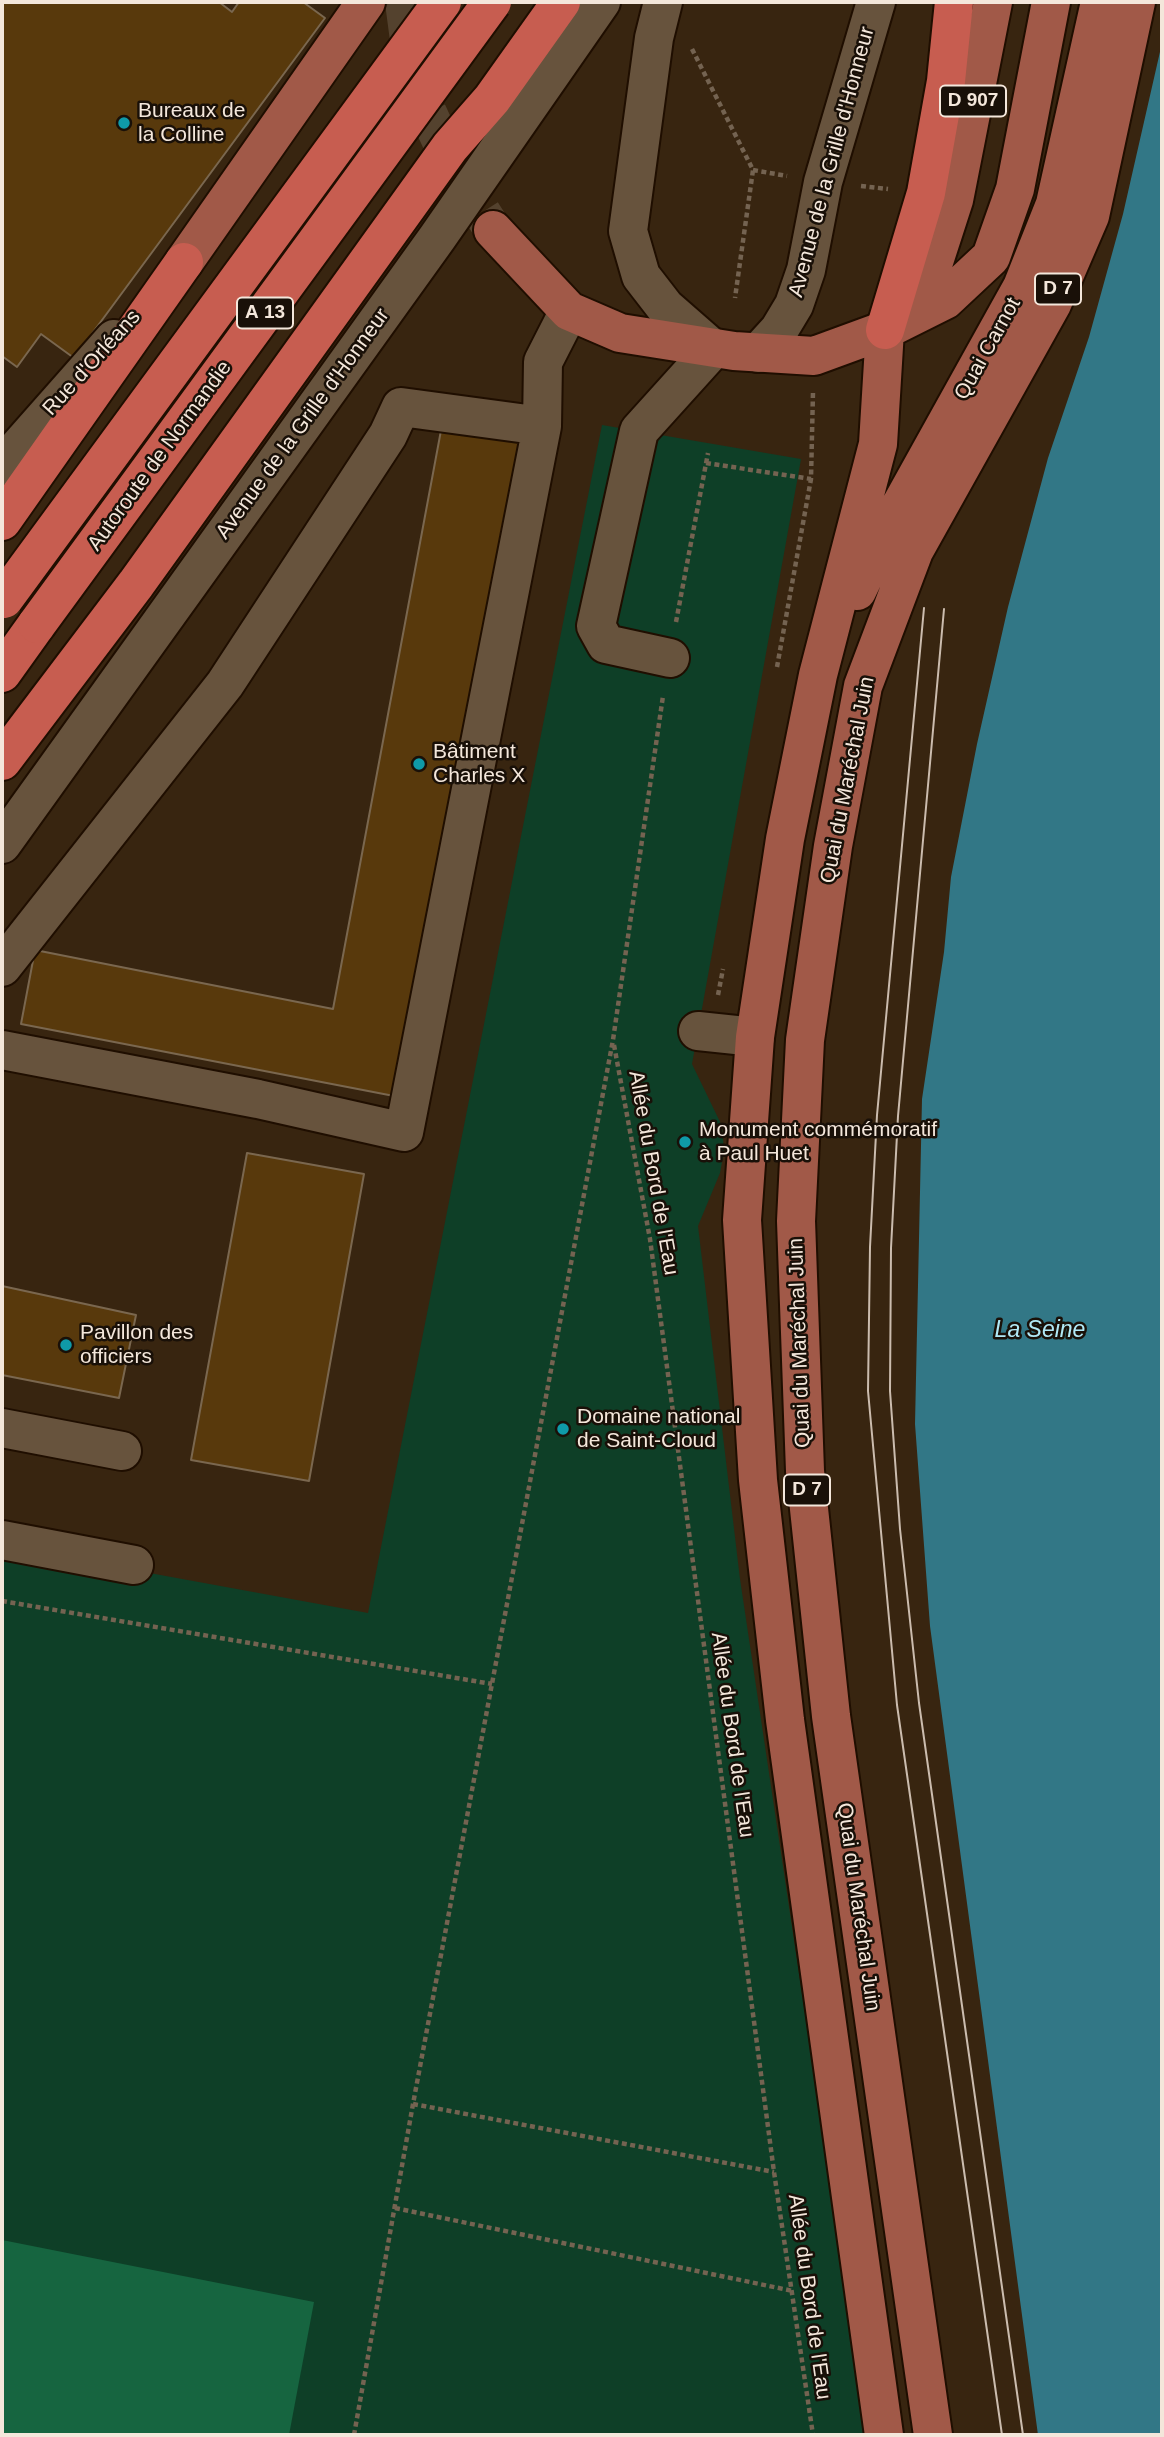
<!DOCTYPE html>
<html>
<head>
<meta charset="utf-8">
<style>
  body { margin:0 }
  #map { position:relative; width:1164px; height:2437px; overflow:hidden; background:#382510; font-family:Helvetica,sans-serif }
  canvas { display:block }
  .frame { position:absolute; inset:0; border:4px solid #f4e7db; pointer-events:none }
</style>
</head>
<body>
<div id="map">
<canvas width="1164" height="2437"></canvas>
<div class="frame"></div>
</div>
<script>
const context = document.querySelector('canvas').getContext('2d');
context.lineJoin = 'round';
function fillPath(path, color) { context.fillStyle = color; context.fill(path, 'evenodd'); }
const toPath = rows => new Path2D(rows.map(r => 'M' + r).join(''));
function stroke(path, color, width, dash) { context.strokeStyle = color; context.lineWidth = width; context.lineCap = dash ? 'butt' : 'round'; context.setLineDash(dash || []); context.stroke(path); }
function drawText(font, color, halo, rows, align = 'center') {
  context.font = font + ' Helvetica,sans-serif'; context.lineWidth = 5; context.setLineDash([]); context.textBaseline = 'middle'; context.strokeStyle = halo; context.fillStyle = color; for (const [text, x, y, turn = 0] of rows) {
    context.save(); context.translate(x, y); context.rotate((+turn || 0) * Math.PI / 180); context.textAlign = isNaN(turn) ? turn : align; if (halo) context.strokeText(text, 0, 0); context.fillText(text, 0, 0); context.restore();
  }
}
fillPath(toPath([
  [602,425,801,459,692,1064,722,1126,724,1151,720,1173,698,1226,740,1579,868,2435,2,2435,2,1546,368,1613]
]), '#0e3f27');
fillPath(toPath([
  [2,2240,314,2302,289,2435,2,2435]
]), '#166540');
fillPath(toPath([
  [1162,43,1162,2435,1038,2435,930,1626,915,1424,922,1099,944,952,951,877,977,744,1008,607,1048,458,1089,337,1123,214]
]), '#327786');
const building = toPath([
  [2,2,219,2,232,12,239,2,303,2,325,18,74,358,41,334,17,367,2,356,2,2],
  [442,425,522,440,507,519,504,519,394,1096,21,1024,35,950,333,1009,442,425],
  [247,1153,364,1174,309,1481,191,1460,247,1153],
  [2,1286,136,1315,119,1398,2,1375,2,1286]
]);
fillPath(building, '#58390c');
stroke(building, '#7a674f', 2);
stroke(toPath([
  [404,2,415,85,454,169,493,230]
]), '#54422e', 38, [38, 19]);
const minor = toPath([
  [663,2,654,38,628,231,641,276,665,307,713,349,639,431,596,626,606,644,670,658],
  [758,353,779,330,794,305,806,270,823,182,876,2],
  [2,466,114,339],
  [2,844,437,238,601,2],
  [2,967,225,684,388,435,401,407,542,426],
  [698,1031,755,1037],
  [2,1050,258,1099,404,1132,542,426,543,362,569,311],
  [2,1428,122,1451],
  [2,1540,134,1565]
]);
const major = toPath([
  [493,230,569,311,620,333,734,351,814,356,885,330,945,300,991,257,1015,189,1051,2],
  [184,262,366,2],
  [857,591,883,537,1022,287,1055,204,1100,2],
  [884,2435,785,1720,758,1480,742,1220,755,1037,785,839,818,675,878,444,885,330,933,265,954,200,993,2],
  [933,2435,831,1716,805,1471,796,1221,805,1040,833,846,863,686,914,551,1052,304,1090,216,1136,2]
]);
const highway = toPath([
  [885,330,926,193,946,81,954,2],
  [2,521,184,262],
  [2,673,37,624],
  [2,761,136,584,450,147,492,99,561,2]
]);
stroke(minor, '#1f0e00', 42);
stroke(major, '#1f0e00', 42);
stroke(highway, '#1f0e00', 42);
stroke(toPath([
  [692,49,753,170,735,298],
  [753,170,787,176],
  [861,186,888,189],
  [706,463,811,479],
  [676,622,708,453],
  [777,667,811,479,813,392],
  [718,995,723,969],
  [614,1045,650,1239,774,2172,813,2435],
  [2,1601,492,1684],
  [413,2104,774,2172],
  [395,2208,793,2291],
  [354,2435,413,2104,613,1040,663,696]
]), '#746351', 4.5, [5, 3.5]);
stroke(minor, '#67533d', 38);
stroke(major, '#a15948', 38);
stroke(highway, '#c75d50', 38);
stroke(toPath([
  [924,608,877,1115,870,1247,868,1391,897,1705,1002,2435],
  [944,609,898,1116,891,1248,890,1391,900,1529,919,1703,1023,2435]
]), '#cbbcae', 2);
const highwayBridge = toPath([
  [4,599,442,2],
  [37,624,492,2]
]);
stroke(highwayBridge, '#1f0e00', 42, []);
stroke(highwayBridge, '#c75d50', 38);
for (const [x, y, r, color] of [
  [124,123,7,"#0f9aa8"],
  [419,764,7,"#0f9aa8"],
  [685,1142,7,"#0f9aa8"],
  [66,1345,7,"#0f9aa8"],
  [563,1429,7,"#0f9aa8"]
]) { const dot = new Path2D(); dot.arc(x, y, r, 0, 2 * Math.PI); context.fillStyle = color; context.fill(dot); stroke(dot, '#191008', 2.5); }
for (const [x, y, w] of [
  [973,101,66],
  [1058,289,46],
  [265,313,56],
  [807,1490,46]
]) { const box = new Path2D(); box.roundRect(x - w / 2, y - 15.5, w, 31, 5); context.fillStyle = '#191008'; context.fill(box); stroke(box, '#f4e7db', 2); }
drawText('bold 19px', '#f4e7db', null, [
  ["D 907",973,101],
  ["D 7",1058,289],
  ["A 13",265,313],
  ["D 7",807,1490]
]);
drawText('21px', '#f4e7db', '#191008', [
  ["Bureaux de",138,111],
  ["la Colline",138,135],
  ["Bâtiment",433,752],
  ["Charles X",433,776],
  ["Monument commémoratif",699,1130],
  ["à Paul Huet",699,1154],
  ["Pavillon des",80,1333],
  ["officiers",80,1357],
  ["Domaine national",577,1417],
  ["de Saint-Cloud",577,1441]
], 'left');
drawText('21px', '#f4e7db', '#191008', [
  ["Avenue de la Grille d'Honneur",832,162,-75],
  ["Quai Carnot",988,349,-61],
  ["Rue d'Orléans",92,363,-48],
  ["Avenue de la Grille d'Honneur",303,424,-54],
  ["Autoroute de Normandie",160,456,-54],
  ["Quai du Maréchal Juin",848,780,-79],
  ["Allée du Bord de l'Eau",653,1173,80],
  ["Quai du Maréchal Juin",800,1343,-92],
  ["Allée du Bord de l'Eau",732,1735,82],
  ["Quai du Maréchal Juin",858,1907,82],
  ["Allée du Bord de l'Eau",809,2297,82]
]);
drawText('italic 23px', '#b1e9f6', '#191008', [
  ["La Seine",1040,1331]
]);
</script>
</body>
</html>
